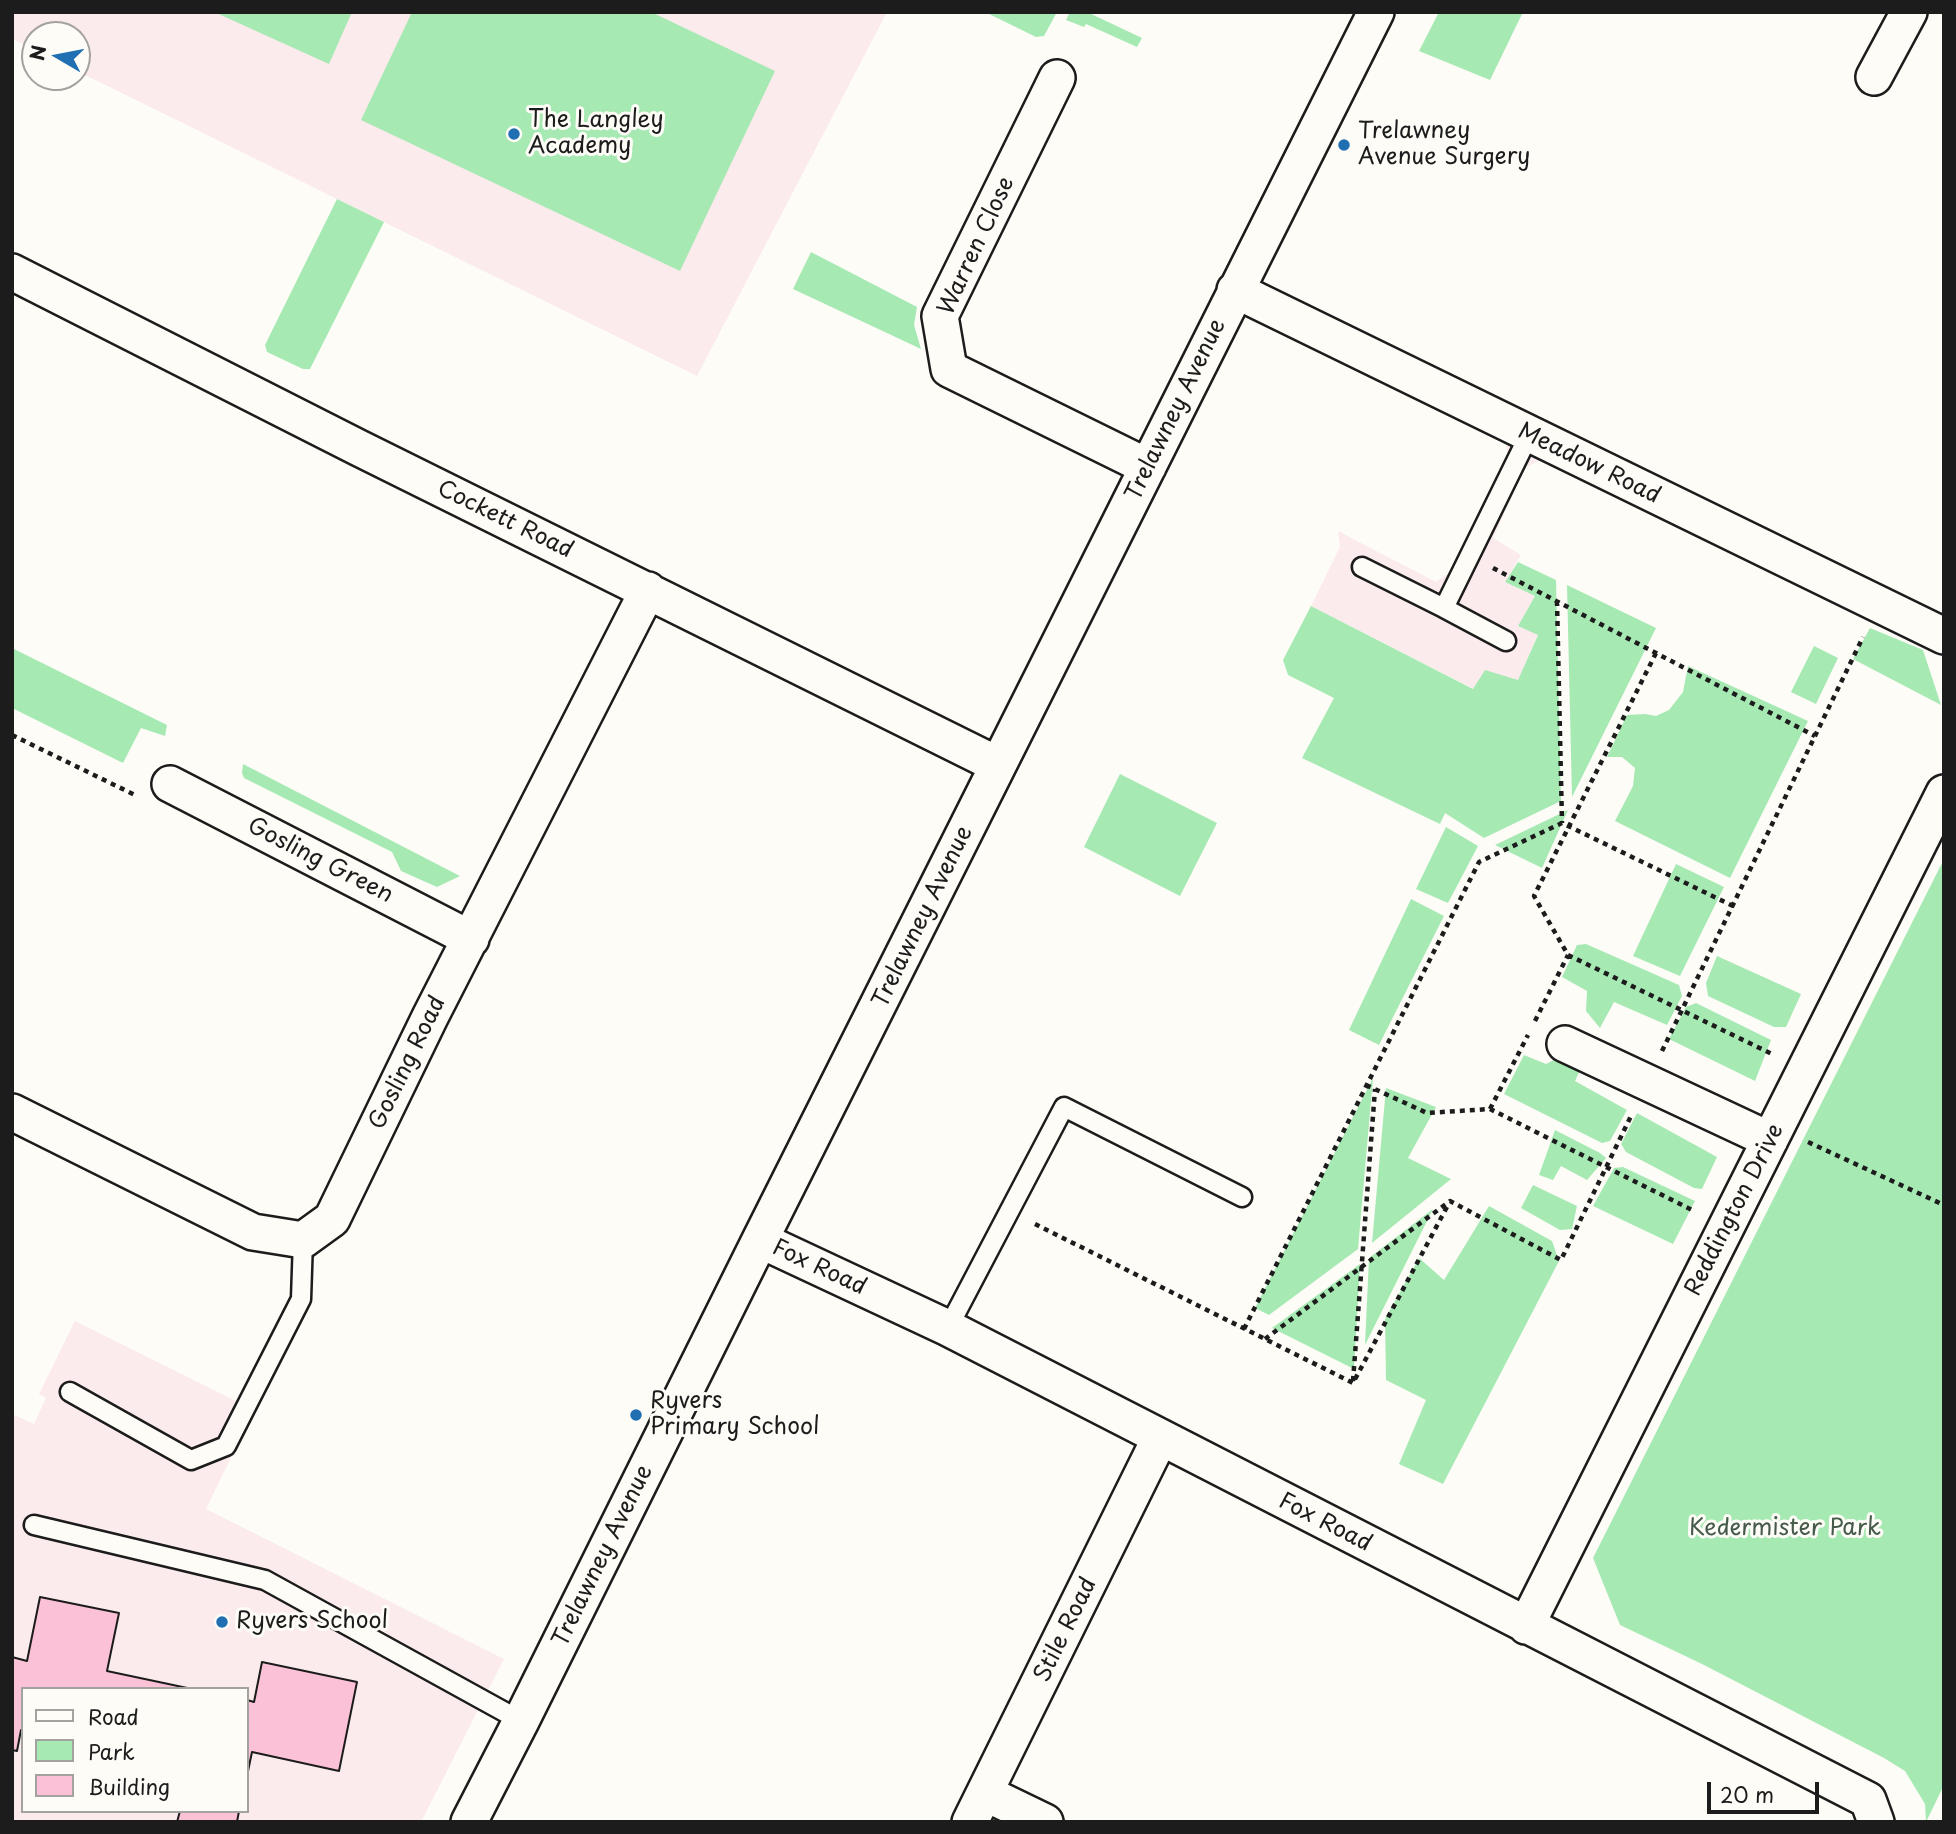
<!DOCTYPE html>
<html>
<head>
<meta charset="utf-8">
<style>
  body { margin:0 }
  #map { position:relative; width:1956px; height:1834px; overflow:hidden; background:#fdfcf7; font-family:"Playpen Sans",sans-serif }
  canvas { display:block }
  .frame { position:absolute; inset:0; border:14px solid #1c1c1c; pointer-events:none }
  .legend { position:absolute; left:21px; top:1687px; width:228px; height:126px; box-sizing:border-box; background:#fdfcf7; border:2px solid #a3a29f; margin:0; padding:9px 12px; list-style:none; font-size:21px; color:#1c1c1c }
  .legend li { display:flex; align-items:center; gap:14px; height:35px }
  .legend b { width:35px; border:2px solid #a3a29f }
  .north { position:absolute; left:21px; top:21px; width:70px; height:70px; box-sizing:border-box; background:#fdfcf7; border:2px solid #a3a29f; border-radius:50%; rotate:280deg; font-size:19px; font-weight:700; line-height:28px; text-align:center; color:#1c1c1c }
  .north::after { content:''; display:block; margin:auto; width:24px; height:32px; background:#1f6fb2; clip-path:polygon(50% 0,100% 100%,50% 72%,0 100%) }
  .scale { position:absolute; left:1707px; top:1782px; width:112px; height:32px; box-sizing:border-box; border:4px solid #1c1c1c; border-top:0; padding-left:9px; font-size:21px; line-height:24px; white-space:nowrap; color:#1c1c1c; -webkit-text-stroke:5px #fdfcf7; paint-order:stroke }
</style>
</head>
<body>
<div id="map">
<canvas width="1956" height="1834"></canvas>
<div class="frame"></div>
<ul class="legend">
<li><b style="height:9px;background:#fdfcf7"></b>Road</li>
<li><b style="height:19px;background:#a7e9b3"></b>Park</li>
<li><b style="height:19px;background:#fbc2d7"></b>Building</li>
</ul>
<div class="north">N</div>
<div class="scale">20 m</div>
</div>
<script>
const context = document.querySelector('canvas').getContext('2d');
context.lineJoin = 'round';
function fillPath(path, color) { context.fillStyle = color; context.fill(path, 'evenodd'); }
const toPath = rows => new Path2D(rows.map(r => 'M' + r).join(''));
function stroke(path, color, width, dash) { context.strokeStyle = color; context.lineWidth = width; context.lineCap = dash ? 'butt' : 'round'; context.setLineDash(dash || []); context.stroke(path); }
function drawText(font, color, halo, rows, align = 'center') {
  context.font = font + ' "Playpen Sans",sans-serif'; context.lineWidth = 6; context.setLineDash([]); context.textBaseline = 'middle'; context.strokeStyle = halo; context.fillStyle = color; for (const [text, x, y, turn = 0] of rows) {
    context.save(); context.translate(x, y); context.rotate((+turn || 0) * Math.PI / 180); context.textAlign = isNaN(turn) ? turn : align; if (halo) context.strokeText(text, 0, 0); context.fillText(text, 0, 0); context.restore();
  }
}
fillPath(toPath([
  [12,12,887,12,697,376,77,71,77,35,35,35,35,50,12,39],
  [1506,445,1544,458,1525,468,1493,538,1521,555,1505,582,1535,596,1518,626,1538,634,1518,680,1474,689,1311,606,1340,547,1338,531,1436,582,1454,569,1509,459],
  [75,1321,254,1410,206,1509,504,1659,421,1822,12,1822,12,1414,34,1424,46,1398,39,1394],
  [23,1689,247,1689,247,1811,23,1811]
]), '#fcebed');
fillPath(toPath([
  [214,12,352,12,329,64],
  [412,12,651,12,775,71,680,271,361,120],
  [985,12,1057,12,1044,36,1036,37],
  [1070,12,1087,12,1142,38,1137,47,1086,24,1084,27,1066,20],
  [1439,12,1523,12,1490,80,1419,51],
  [337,199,384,222,310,369,303,369,267,352,265,345],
  [811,252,917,307,914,325,921,349,793,289],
  [1518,562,1556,580,1561,801,1484,838,1445,813,1440,824,1302,758,1334,698,1288,675,1283,660,1311,606,1473,689,1485,670,1518,680,1538,635,1518,626,1535,596,1505,582],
  [1567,585,1656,628,1572,797],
  [1870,628,1923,650,1941,705,1853,659],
  [1814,646,1838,658,1816,704,1791,692],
  [12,648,167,725,165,736,141,728,123,763,12,708],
  [1688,666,1808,721,1730,878,1615,821,1633,786,1635,768,1622,757,1607,757,1627,715,1645,714,1656,716,1669,710,1683,692],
  [243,764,460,876,437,887,401,871,392,852,244,778,242,773],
  [1120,774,1217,823,1180,896,1084,847],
  [1568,810,1542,868,1495,845],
  [1446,827,1478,846,1448,903,1416,889],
  [1944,859,1944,1785,1926,1822,1925,1804,1905,1771,1884,1758,1702,1664,1620,1625,1593,1558],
  [1676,864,1724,887,1680,976,1633,956],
  [1411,899,1444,916,1379,1045,1349,1030],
  [1586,944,1679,985,1682,996,1667,1025,1614,1002,1600,1028,1586,1011,1587,991,1562,977,1577,945],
  [1717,956,1801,994,1786,1027,1774,1027,1708,996,1706,983],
  [1696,1003,1771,1040,1755,1081,1669,1039,1686,1007],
  [1568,1053,1587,1055,1575,1081,1627,1110,1610,1141,1602,1143,1504,1094,1524,1055,1546,1064],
  [1373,1078,1358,1249,1269,1315,1255,1308],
  [1386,1088,1436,1107,1408,1158,1451,1179,1372,1243],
  [1637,1113,1717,1157,1702,1189,1694,1188,1626,1152,1621,1144],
  [1555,1130,1600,1153,1606,1158,1587,1180,1561,1166,1553,1180,1539,1175],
  [1623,1167,1695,1201,1673,1244,1593,1206,1614,1168],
  [1533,1185,1577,1206,1572,1229,1560,1230,1521,1208],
  [1489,1206,1552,1241,1559,1261,1443,1484,1399,1464,1426,1400,1386,1380,1385,1319,1419,1258,1444,1280],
  [1433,1209,1365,1345,1369,1258],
  [1360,1264,1354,1369,1272,1328]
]), '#a7e9b3');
const building = toPath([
  [40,1597,119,1613,107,1671,192,1689,23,1689,23,1730,21,1730,17,1751,12,1750,12,1657,27,1661,40,1597],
  [262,1662,357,1682,339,1771,252,1752,247,1776,247,1700,254,1702,262,1662],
  [180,1811,239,1811,237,1822,177,1822,180,1811]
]);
fillPath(building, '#fbc2d7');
stroke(building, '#1c1c1c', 2);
const service = toPath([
  [1362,567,1444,608,1529,435],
  [1444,608,1506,641],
  [948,1328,1064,1107,1242,1197],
  [70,1392,191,1460,226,1446,301,1299,303,1240],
  [34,1525,265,1580,521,1721]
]);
const minor = toPath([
  [1874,77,1909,12],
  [1057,78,940,316,949,369,1148,467],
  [12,272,359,448,998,765],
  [1235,290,1944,636],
  [170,784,471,939],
  [1565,1044,1770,1140],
  [12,1112,253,1232,303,1240,332,1219,430,1017,648,590],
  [760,1240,948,1328,1868,1800,1876,1822],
  [1526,1626,1944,793],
  [985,1793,1045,1822],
  [469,1822,521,1721,760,1240,1376,12],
  [970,1822,1160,1438]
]);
stroke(service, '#1c1c1c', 23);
stroke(minor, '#1c1c1c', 40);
stroke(toPath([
  [1493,568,1815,736],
  [1557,601,1562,823],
  [1656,653,1534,896,1568,955,1772,1054],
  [12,735,137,796],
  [1535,1021,1568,955],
  [1662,1051,1863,637],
  [1366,1085,1427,1113,1490,1109,1694,1211],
  [1490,1109,1528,1035],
  [1808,1142,1944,1205],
  [1035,1224,1353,1383,1448,1205],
  [1244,1329,1479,862,1562,823,1733,906],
  [1265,1339,1450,1201,1561,1260,1631,1116],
  [1353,1381,1375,1089]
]), '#1c1c1c', 4.5, [5, 5]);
stroke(service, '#fdfcf7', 18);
stroke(minor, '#fdfcf7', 35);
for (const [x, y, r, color] of [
  [514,134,7,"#1f6fb2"],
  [1344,145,7,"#1f6fb2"],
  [636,1415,7,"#1f6fb2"],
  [222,1622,7,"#1f6fb2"]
]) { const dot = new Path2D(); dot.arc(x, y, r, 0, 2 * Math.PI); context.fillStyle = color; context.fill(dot); stroke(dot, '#fdfcf7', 2.5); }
drawText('23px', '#1c1c1c', '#fdfcf7', [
  ["The Langley",528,121],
  ["Academy",528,147],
  ["Trelawney",1358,132],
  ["Avenue Surgery",1358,158],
  ["Ryvers",650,1402],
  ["Primary School",650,1428],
  ["Ryvers School",236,1622]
], 'left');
drawText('23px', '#1c1c1c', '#fdfcf7', [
  ["Warren Close",977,246,-65],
  ["Trelawney Avenue",1176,410,-64],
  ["Meadow Road",1589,464,26],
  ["Cockett Road",505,520,26],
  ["Gosling Green",320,861,27],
  ["Trelawney Avenue",923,917,-64],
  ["Gosling Road",408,1063,-64],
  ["Reddington Drive",1735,1210,-63],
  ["Fox Road",819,1268,25],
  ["Fox Road",1325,1523,27],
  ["Trelawney Avenue",603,1556,-64],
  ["Stile Road",1066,1630,-64]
]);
drawText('23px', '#465a49', '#fdfcf7', [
  ["Kedermister Park",1785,1529]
]);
</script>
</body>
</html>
